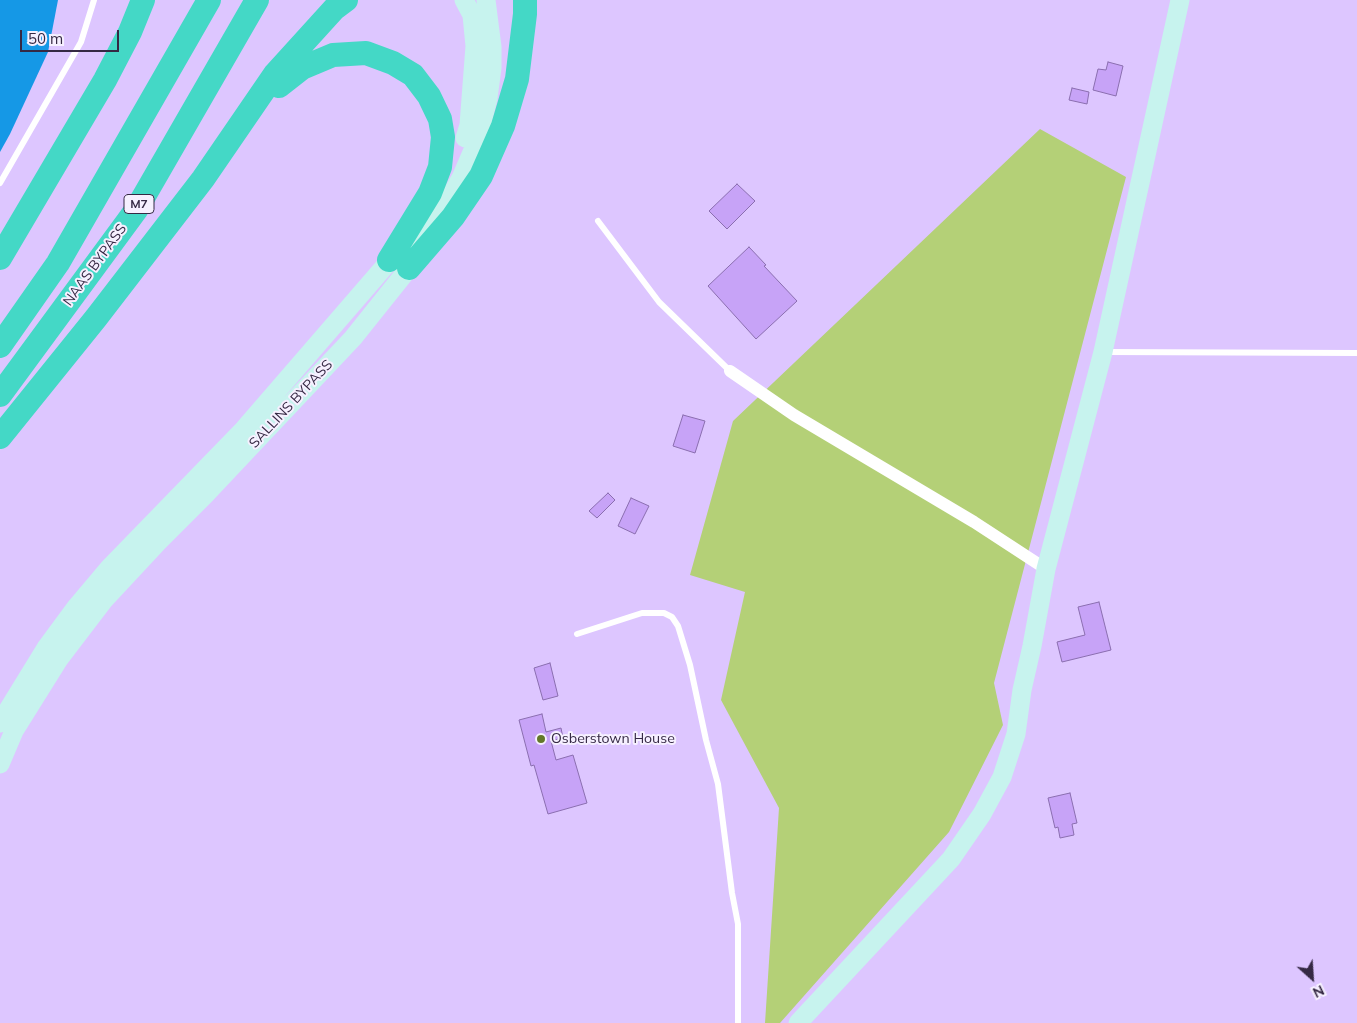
<!DOCTYPE html>
<html>
<head>
<meta charset="utf-8">
<style>
  body { margin:0 }
  #map { position:relative; width:1357px; height:1023px; overflow:hidden; background:#ddc6ff; font-family:Mulish,sans-serif }
  canvas { display:block }
  .north { position:absolute; left:1287px; top:953px; width:50px; height:50px; -webkit-text-stroke:4px #f6f0ff; paint-order:stroke; rotate:154deg; font-size:14px; font-weight:700; line-height:20px; text-align:center; color:#352944 }
  .north::after { content:''; display:block; margin:auto; width:18px; height:22px; background:#352944; clip-path:polygon(50% 0,100% 100%,50% 72%,0 100%) }
  .scale { position:absolute; left:20px; top:30px; width:99px; height:22px; box-sizing:border-box; border:2px solid #352944; border-top:0; padding-left:6px; font-size:15px; line-height:18px; white-space:nowrap; color:#352944; -webkit-text-stroke:4px #f6f0ff; paint-order:stroke }
</style>
</head>
<body>
<div id="map">
<canvas width="1357" height="1023"></canvas>
<div class="north">N</div>
<div class="scale">50 m</div>
</div>
<script>
const context = document.querySelector('canvas').getContext('2d');
context.lineJoin = 'round';
function fillPath(path, color) { context.fillStyle = color; context.fill(path, 'evenodd'); }
const toPath = rows => new Path2D(rows.map(r => 'M' + r).join(''));
function stroke(path, color, width, dash) { context.strokeStyle = color; context.lineWidth = width; context.lineCap = dash ? 'butt' : 'round'; context.setLineDash(dash || []); context.stroke(path); }
function drawText(font, color, halo, rows, align = 'center') {
  context.font = font + ' Mulish,sans-serif'; context.lineWidth = 4; context.setLineDash([]); context.textBaseline = 'middle'; context.strokeStyle = halo; context.fillStyle = color; for (const [text, x, y, turn = 0] of rows) {
    context.save(); context.translate(x, y); context.rotate((+turn || 0) * Math.PI / 180); context.textAlign = isNaN(turn) ? turn : align; if (halo) context.strokeText(text, 0, 0); context.fillText(text, 0, 0); context.restore();
  }
}
fillPath(toPath([
  [1040,129,1126,177,994,683,1003,725,949,832,780,1023,765,1023,779,808,721,700,745,592,690,575,733,421]
]), '#b4d077');
fillPath(toPath([
  [0,0,58,0,48,52,10,134,0,152]
]), '#1598e6');
const building = toPath([
  [1108,62,1123,66,1116,96,1093,90,1098,69,1106,70,1108,62],
  [1072,88,1089,92,1087,104,1069,100,1072,88],
  [737,184,755,201,727,229,709,211,737,184],
  [749,247,766,265,764,266,797,301,756,339,708,286,749,247],
  [683,415,705,421,695,453,673,446,683,415],
  [608,493,615,500,597,518,589,511,608,493],
  [631,498,649,506,635,534,618,526,631,498],
  [1099,602,1111,650,1062,662,1057,642,1085,635,1078,607,1099,602],
  [550,663,558,696,543,700,534,668,550,663],
  [542,714,546,732,561,728,563,738,551,741,556,760,573,755,587,803,548,814,534,765,531,766,519,720,542,714],
  [1070,793,1077,823,1072,824,1074,835,1060,838,1058,827,1055,828,1048,798,1070,793]
]);
fillPath(building, '#c7a3f7');
stroke(building, '#8a6eaf', 1);
stroke(toPath([
  [0,183,81,42,94,0],
  [598,221,659,302,730,371],
  [1106,352,1357,353],
  [577,634,642,613,664,613,672,617,678,626,690,665,706,740,718,784,732,893,738,924,738,1023]
]), '#fff', 6);
stroke(toPath([
  [730,371,794,415,974,522,1046,569]
]), '#fff', 12);
stroke(toPath([
  [464,0,472,15,475,46,469,125,465,138],
  [0,723,46,648,77,606,109,568,244,429,398,251],
  [0,764,14,731,59,659,104,600,158,542,205,495,353,338,409,268,461,178,473,150,482,123,488,98,492,68,492,47,486,0],
  [798,1023,951,859,982,814,1002,777,1016,734,1022,690,1032,646,1046,569,1103,352,1180,0]
]), '#c7f3ee', 19);
stroke(toPath([
  [279,86,302,68,333,55,366,53,393,63,413,75,429,96,440,119,443,137,440,167,430,193,389,260],
  [0,258,105,80,130,32,143,0],
  [409,268,453,217,481,176,503,126,517,79,525,14,525,0],
  [0,346,58,263,209,0],
  [0,395,136,210,257,0],
  [0,437,96,318,203,179,275,74,334,9,346,0]
]), '#44d8c6', 24);
for (const [x, y, r, color] of [
  [541,739,5,"#637829"]
]) { const dot = new Path2D(); dot.arc(x, y, r, 0, 2 * Math.PI); context.fillStyle = color; context.fill(dot); stroke(dot, '#f6f0ff', 2); }
for (const [x, y, w] of [
  [139,204,30]
]) { const box = new Path2D(); box.roundRect(x - w / 2, y - 9.5, w, 19, 4); context.fillStyle = '#f6f0ff'; context.fill(box); stroke(box, '#352944', 1); }
drawText('bold 12px', '#352944', null, [
  ["M7",139,204]
]);
drawText('14px', '#352944', '#f6f0ff', [
  ["NAAS BYPASS",95,265,-54],
  ["SALLINS BYPASS",291,404,-47]
]);
drawText('14px', '#352944', '#f6f0ff', [
  ["Osberstown House",551,739]
], 'left');
</script>
</body>
</html>
